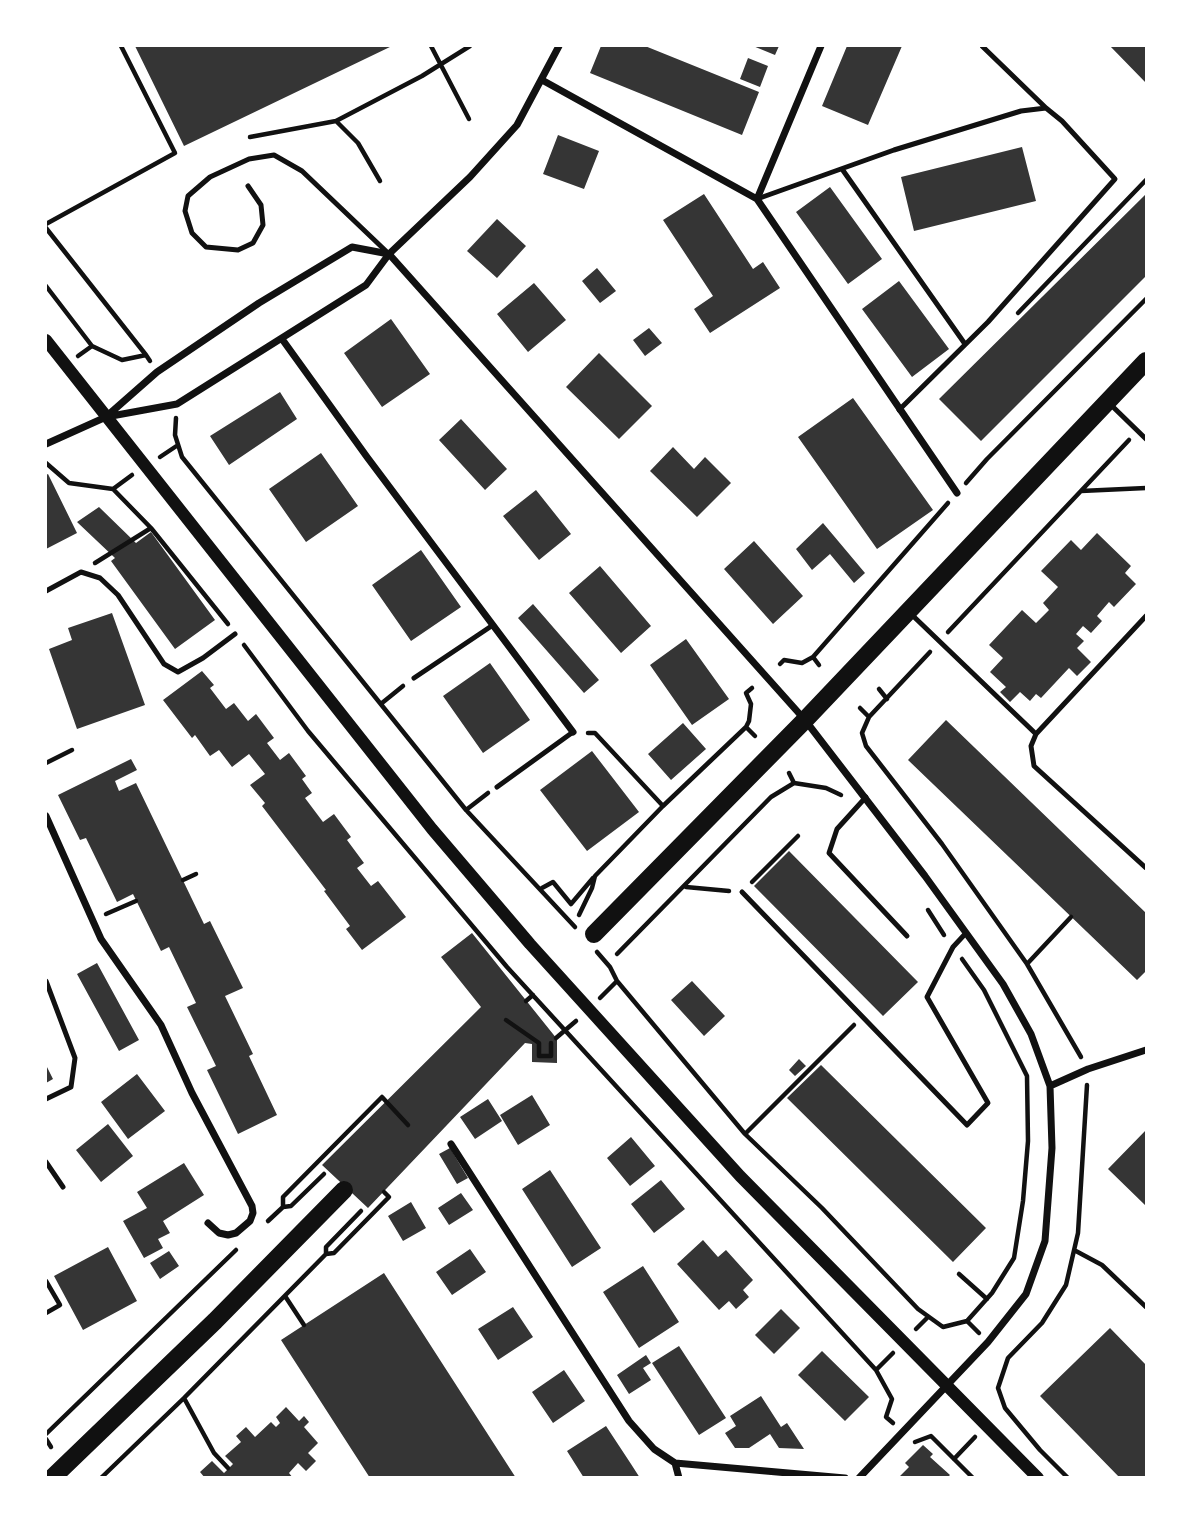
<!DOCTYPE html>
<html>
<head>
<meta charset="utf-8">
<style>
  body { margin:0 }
  #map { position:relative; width:1192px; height:1523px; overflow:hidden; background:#fff; font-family:Jost,sans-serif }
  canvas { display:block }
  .frame { position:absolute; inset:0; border:47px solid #fff; pointer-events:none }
</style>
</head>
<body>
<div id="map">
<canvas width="1192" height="1523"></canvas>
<div class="frame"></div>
</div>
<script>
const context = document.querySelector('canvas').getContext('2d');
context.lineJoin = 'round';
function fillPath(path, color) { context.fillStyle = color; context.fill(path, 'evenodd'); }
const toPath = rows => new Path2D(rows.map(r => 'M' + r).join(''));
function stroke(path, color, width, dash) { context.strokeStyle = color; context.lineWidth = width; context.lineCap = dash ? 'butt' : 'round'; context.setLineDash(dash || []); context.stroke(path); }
fillPath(toPath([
  [135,46,392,46,184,146],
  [601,46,645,46,759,92,742,135,590,73],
  [753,46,779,46,775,55],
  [847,46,902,46,868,125,822,106],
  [1110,46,1146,46,1146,83],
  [748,58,768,66,760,87,740,79],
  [558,135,599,151,584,189,543,174],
  [1022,147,1036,201,914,231,901,177],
  [830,187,882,259,848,284,796,212],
  [704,194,753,269,763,262,780,288,710,333,694,309,713,296,663,220],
  [1146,194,1146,276,981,441,939,399],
  [497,219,526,246,497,278,467,251],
  [597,268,616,291,600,303,582,281],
  [899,281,949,349,912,377,862,309],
  [534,283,566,320,528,352,497,314],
  [391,319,430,374,382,407,344,353],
  [649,328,662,343,645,356,633,340],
  [599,353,652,406,619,439,566,387],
  [280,392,297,419,229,465,210,436],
  [853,398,933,510,877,549,798,437],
  [461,419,507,469,485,490,439,440],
  [673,447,694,469,705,457,731,483,697,517,650,471],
  [321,453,358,506,306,542,269,489],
  [48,474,77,533,46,549,46,475],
  [536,490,571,534,539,560,503,516],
  [99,507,136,543,151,532,215,620,175,649,111,561,115,558,77,522],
  [823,523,865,573,854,583,830,554,812,570,796,549],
  [1097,533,1131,566,1125,573,1136,584,1114,607,1109,602,1097,616,1102,621,1091,633,1083,626,1076,634,1084,641,1077,648,1091,662,1077,676,1069,668,1041,698,1036,694,1030,701,1020,692,1010,702,1000,692,1006,687,990,672,1003,658,989,645,1022,610,1036,623,1049,610,1043,603,1058,587,1041,571,1071,540,1081,550],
  [754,541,803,596,773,624,724,569],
  [421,550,461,607,411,641,372,585],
  [600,566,651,626,621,653,569,593],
  [533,604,599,680,584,693,518,618],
  [112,613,145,705,77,729,49,649,72,640,68,628],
  [686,639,729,699,692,725,650,665],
  [490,663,530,720,483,753,443,696],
  [202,671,214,685,210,688,226,709,234,703,248,721,256,714,274,738,267,743,280,760,289,753,306,776,302,779,312,793,305,798,323,822,334,814,351,837,347,840,364,863,357,868,371,886,378,881,406,917,362,950,346,929,350,926,324,891,326,890,262,806,265,803,250,785,265,774,249,754,232,767,219,750,210,756,195,735,192,738,163,700],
  [946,720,1146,913,1146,971,1137,980,908,760],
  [683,723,706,749,671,780,648,754],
  [592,751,639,812,587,851,540,790],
  [131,759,137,770,115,781,119,791,136,783,204,924,210,921,243,988,225,996,253,1054,249,1056,277,1115,238,1134,207,1070,216,1066,187,1007,196,1003,169,947,161,951,133,894,117,902,86,838,80,840,58,795],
  [789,851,918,982,883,1016,754,886],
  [472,933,557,1039,557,1063,532,1062,532,1044,525,1043,368,1208,322,1165,481,1007,441,957],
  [97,963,139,1040,119,1051,77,974],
  [692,981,725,1016,704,1036,671,1000],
  [799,1059,806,1066,795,1076,789,1070],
  [46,1065,53,1079,46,1083],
  [821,1065,986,1228,953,1262,787,1098],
  [137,1074,165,1111,128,1139,101,1102],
  [532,1095,550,1125,518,1145,500,1115],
  [488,1099,502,1121,475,1139,460,1117],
  [108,1124,133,1156,101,1182,76,1150],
  [1146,1130,1146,1206,1108,1169],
  [631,1137,655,1166,630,1186,607,1158],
  [450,1148,468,1178,457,1184,439,1154],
  [184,1163,204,1195,163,1221,170,1233,158,1239,163,1248,144,1258,123,1221,147,1208,137,1192],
  [550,1170,601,1248,572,1267,522,1189],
  [661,1180,685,1209,654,1233,631,1204],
  [461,1193,473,1210,449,1225,438,1208],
  [411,1202,426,1228,403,1241,388,1216],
  [703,1240,718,1257,726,1250,753,1280,743,1290,749,1297,736,1309,729,1301,719,1310,677,1264],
  [108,1247,137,1301,83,1330,54,1276],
  [470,1249,486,1272,452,1295,436,1272],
  [169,1251,179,1266,160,1279,150,1263],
  [643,1266,679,1322,639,1348,603,1292],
  [384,1273,516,1478,370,1478,281,1340],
  [513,1307,533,1337,498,1360,478,1329],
  [781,1309,800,1328,774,1354,755,1335],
  [1110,1328,1146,1365,1146,1478,1120,1478,1040,1396],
  [679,1346,726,1418,699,1435,652,1363],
  [822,1351,869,1397,845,1421,798,1375],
  [646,1355,651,1363,643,1368,651,1380,629,1394,617,1375],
  [564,1370,585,1401,553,1423,532,1392],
  [761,1396,781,1427,787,1423,804,1449,779,1448,770,1434,749,1448,735,1448,725,1433,736,1426,730,1416],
  [286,1407,299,1421,304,1416,309,1422,304,1427,318,1443,308,1453,316,1461,306,1471,298,1463,289,1473,293,1478,205,1478,200,1472,212,1461,224,1473,233,1464,225,1456,241,1442,236,1436,246,1427,255,1437,271,1422,276,1427,280,1423,276,1417],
  [606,1426,631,1464,640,1478,584,1478,567,1451],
  [923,1445,933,1454,930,1457,950,1475,947,1478,898,1478,909,1467,905,1463]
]), '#353535');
stroke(toPath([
  [431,46,469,119],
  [336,121,358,143,380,181],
  [250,137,336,121,422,76,470,46],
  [46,224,175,153,121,46],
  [46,228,146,355],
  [46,286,92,346,122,360,146,355,150,361],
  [1018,313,1146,180],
  [78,356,92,346],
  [176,418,175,435,182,457,466,810,575,927],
  [160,457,178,445],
  [46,463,69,483,113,489,151,528,228,624],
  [966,483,987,459,1146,299],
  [113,489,132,475],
  [1081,491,1146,488],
  [95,563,151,528],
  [948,632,1129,440],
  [244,645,308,731,507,967,876,1370,892,1399,886,1417,893,1423],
  [930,652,869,717,862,733,866,746,942,844,1027,964,1081,1057],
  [813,657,819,665],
  [780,664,784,660,802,663,813,657,948,503],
  [879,689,887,699],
  [382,703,403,686],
  [860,708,869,717],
  [746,727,755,736],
  [588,733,595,733,663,806],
  [46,763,72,750],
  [789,773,794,783],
  [466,810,488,793],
  [183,880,196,874],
  [752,882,798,836],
  [686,887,729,891],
  [542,888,553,882,571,904,593,878],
  [928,910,944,935],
  [106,914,136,901],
  [579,915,592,888,595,876,663,806,746,727,749,721,751,704,746,693,752,688],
  [597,952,610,967,617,981,745,1134,822,1208,918,1309,943,1327,967,1321,992,1293,1014,1258,1023,1201,1028,1141,1027,1076,984,990,962,959],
  [617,954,771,797,794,783,826,788,841,795],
  [1027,964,1071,917],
  [600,998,617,981],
  [526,1001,533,995],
  [506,1020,539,1043,539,1056,551,1056,551,1043],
  [556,1038,576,1021],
  [745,1134,854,1025],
  [324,1174,291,1206,283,1207,283,1197,382,1097,408,1125],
  [361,1211,326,1247,326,1254,334,1253,389,1197,384,1192],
  [268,1221,283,1207],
  [1074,1250,1102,1265,1146,1307],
  [959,1274,987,1299],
  [46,1281,60,1305,46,1313],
  [285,1296,304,1325],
  [967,1321,979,1333],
  [916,1329,928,1317],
  [876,1370,893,1353],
  [184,1398,214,1453,228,1468],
  [46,1434,236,1250],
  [46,1439,51,1447],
  [915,1442,931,1436,973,1478],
  [954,1459,975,1437],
  [101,1478,184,1398,326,1254],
  [1068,1478,1040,1450,1005,1408,998,1388,1008,1358,1042,1323,1066,1285,1078,1233,1087,1085]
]), '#111', 4.5);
stroke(toPath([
  [982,46,1046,108],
  [842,169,965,344],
  [248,186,261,205,263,225,253,243,238,250,206,247,192,233,185,211,188,196,210,177,249,159,274,155,302,171,389,254],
  [757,199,894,150,1021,111,1046,108,1062,121,1115,179,988,322,899,410],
  [1110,404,1146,439],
  [46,591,81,572,100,578,118,595,164,664,178,672,203,658,235,634],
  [910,613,1036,734],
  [1146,616,1036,734,1031,746,1034,766,1146,868],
  [414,678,493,625],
  [497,787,573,732],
  [866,797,837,829,829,853,907,936],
  [742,892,967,1125,988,1103,927,997,953,947,966,933],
  [46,981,75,1058,71,1087,46,1099],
  [46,1162,63,1187]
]), '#111', 5);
stroke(toPath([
  [542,80,757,199,957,493],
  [757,199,821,46],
  [389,254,805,720,925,876,1003,984,1031,1034,1050,1086,1052,1148,1045,1241,1026,1294,988,1342,859,1478],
  [282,339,367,457,573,732],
  [107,416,157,372,259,303,352,247,389,254],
  [46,444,106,417,177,404,366,285,389,254,470,177,517,125,559,46],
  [46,816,101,939,161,1025,192,1093,252,1206,253,1213,250,1221,236,1233,228,1235,219,1233,208,1223],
  [1050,1086,1088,1069,1146,1050],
  [451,1144,629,1421,654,1449,675,1463,845,1478],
  [675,1463,679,1478]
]), '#111', 7);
stroke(toPath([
  [46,340,432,829,530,944,740,1176,1038,1478]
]), '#111', 12);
stroke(toPath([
  [594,934,805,720,1146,361],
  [52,1478,215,1321,344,1190]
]), '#111', 18);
</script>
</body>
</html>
